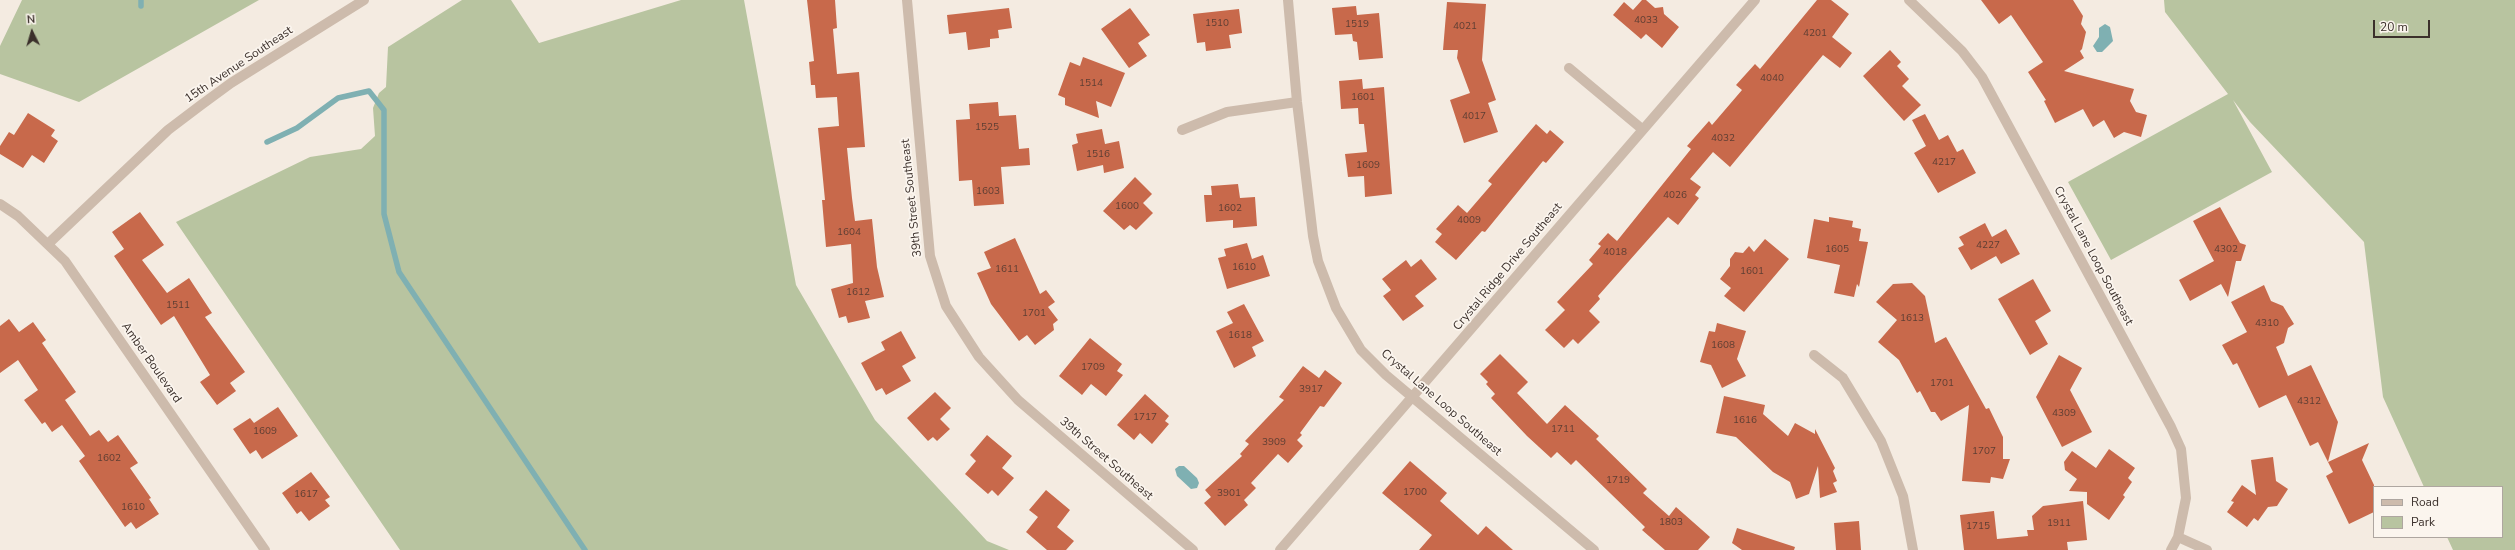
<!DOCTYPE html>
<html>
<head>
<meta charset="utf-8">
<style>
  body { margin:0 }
  #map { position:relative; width:2515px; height:550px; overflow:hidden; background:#f4ebe1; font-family:"Nunito Sans",sans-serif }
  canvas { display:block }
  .legend { position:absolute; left:2373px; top:486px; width:130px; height:52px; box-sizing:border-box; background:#fbf5ee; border:1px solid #aea6a0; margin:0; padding:5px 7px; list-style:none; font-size:12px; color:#3b302b }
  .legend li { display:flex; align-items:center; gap:8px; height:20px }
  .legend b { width:20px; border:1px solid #aea6a0 }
  .north { position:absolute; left:12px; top:12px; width:40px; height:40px; -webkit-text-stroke:3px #fbf5ee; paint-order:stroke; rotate:355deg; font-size:11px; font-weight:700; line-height:16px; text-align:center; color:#3b302b }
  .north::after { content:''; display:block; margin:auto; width:14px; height:18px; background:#3b302b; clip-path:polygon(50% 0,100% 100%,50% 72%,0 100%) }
  .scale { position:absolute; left:2373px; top:20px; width:57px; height:18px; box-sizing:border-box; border:2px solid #3b302b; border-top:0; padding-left:5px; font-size:12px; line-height:14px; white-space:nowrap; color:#3b302b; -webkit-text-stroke:3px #fbf5ee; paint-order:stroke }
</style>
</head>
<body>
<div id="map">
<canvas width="2515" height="550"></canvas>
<ul class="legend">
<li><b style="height:5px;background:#cdbbac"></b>Road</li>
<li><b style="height:11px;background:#b8c4a0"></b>Park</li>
</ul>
<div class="north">N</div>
<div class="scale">20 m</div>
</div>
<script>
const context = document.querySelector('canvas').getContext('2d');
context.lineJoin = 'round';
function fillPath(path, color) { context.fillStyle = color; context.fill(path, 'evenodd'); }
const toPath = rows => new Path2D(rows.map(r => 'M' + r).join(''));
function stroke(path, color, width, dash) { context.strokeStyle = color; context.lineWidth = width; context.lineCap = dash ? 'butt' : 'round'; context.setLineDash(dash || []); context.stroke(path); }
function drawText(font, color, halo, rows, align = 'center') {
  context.font = font + ' "Nunito Sans",sans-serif'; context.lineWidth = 3.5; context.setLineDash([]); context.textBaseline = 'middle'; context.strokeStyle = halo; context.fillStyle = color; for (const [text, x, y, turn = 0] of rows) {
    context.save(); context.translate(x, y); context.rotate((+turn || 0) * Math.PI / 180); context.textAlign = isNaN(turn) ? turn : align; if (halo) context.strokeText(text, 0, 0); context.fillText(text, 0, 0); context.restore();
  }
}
fillPath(toPath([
  [22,0,259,0,79,102,0,74,0,46],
  [462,0,511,0,539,43,681,0,744,0,796,285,875,420,987,541,1009,550,400,550,176,222,310,157,361,149,375,136,373,108,379,93,386,87,388,47],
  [2164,0,2515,0,2515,550,2453,550,2447,537,2502,537,2502,487,2424,487,2383,397,2364,242,2250,122,2233,100,2272,172,2111,260,2068,182,2228,94,2165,12]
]), '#b8c4a0');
fillPath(toPath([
  [2105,24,2110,27,2113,41,2102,52,2097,52,2093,46,2099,37,2099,28],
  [1179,466,1184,466,1197,478,1199,483,1197,488,1191,489,1177,476,1175,469]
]), '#7fb0b2');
stroke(toPath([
  [141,6,141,0],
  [267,142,297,128,338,98,369,91,384,110,384,214,399,272,585,550]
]), '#7fb0b2', 5.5);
fillPath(toPath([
  [807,0,835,0,837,28,833,29,837,74,859,72,865,147,847,148,852,198,855,221,872,219,877,267,884,297,865,301,870,318,848,323,846,316,839,318,831,289,853,283,851,244,826,247,822,200,825,200,818,128,839,126,837,97,816,98,815,85,811,85,809,62,814,61],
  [1642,0,1646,0,1655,8,1663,7,1664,14,1679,27,1662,48,1646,34,1641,39,1613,15,1624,2,1633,10],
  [1817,0,1831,0,1849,14,1832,37,1852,53,1840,68,1823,55,1730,167,1713,152,1690,179,1701,187,1695,195,1699,198,1678,225,1668,217,1598,296,1600,299,1589,311,1600,322,1578,344,1573,339,1564,348,1545,330,1565,310,1557,302,1593,264,1589,260,1601,246,1598,244,1608,233,1617,241,1691,149,1687,146,1709,121,1712,125,1742,90,1736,85,1755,64,1760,69],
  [1981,0,2073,0,2083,16,2081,24,2086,32,2082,49,2080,51,2084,58,2064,71,2134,89,2130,101,2136,112,2147,115,2141,137,2124,132,2114,138,2104,120,2093,127,2083,109,2055,123,2044,101,2046,100,2028,72,2043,62,2011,15,1999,24],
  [1447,2,1486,4,1482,60,1496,100,1488,103,1498,132,1464,143,1450,100,1470,93,1457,58,1458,50,1443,50],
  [1356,6,1357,15,1379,13,1383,58,1359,60,1357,42,1353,41,1352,34,1335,35,1332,8],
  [1009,8,1012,28,998,30,999,38,990,39,990,47,968,50,966,32,949,34,947,15],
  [1130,8,1150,35,1138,43,1147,56,1129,68,1101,29],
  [1239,9,1242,33,1229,35,1231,48,1206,51,1205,42,1197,43,1193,14],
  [1890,50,1901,62,1897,66,1909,79,1902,86,1921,105,1904,121,1863,76],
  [1083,57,1125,73,1111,107,1096,101,1099,118,1065,105,1065,98,1058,95,1070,62,1080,66],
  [1362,79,1363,89,1384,87,1392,194,1365,197,1364,176,1348,177,1345,154,1367,152,1364,124,1359,124,1358,108,1341,109,1339,81],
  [998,102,999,116,1016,115,1019,149,1029,148,1030,165,1001,167,1004,204,974,206,972,180,959,181,956,120,970,119,969,104],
  [28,113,55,130,51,136,58,141,44,163,32,155,23,168,0,154,0,146,9,132,14,135],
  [1925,114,1939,140,1948,135,1957,152,1963,149,1976,173,1938,193,1914,153,1926,146,1912,120],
  [1536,124,1547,134,1550,130,1564,142,1546,163,1543,161,1485,232,1482,231,1456,260,1435,242,1442,234,1436,229,1458,205,1467,213,1492,184,1488,181],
  [1102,129,1105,144,1119,141,1124,168,1104,173,1103,165,1077,171,1072,145,1078,143,1076,134],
  [1135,177,1152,194,1143,203,1153,213,1136,230,1130,225,1124,230,1103,211],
  [1238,184,1240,198,1255,197,1257,226,1233,228,1233,220,1206,222,1204,195,1212,195,1211,186],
  [2220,207,2240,243,2246,245,2241,261,2236,261,2228,297,2221,284,2190,301,2179,280,2214,261,2193,221],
  [140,212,164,245,142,260,167,293,189,278,212,313,205,317,245,372,230,383,236,391,217,405,200,382,210,375,174,316,161,325,114,256,124,249,112,232],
  [1829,217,1853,221,1852,227,1861,229,1859,241,1868,242,1859,287,1857,284,1854,297,1834,293,1840,265,1807,258,1814,219,1829,222],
  [1985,223,1992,237,2006,229,2020,254,2001,264,1996,256,1971,270,1958,248,1964,245,1959,237],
  [1015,238,1040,294,1046,290,1055,302,1048,307,1058,320,1053,324,1054,330,1035,345,1027,335,1019,341,991,304,977,273,991,268,984,252],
  [1765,239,1789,259,1744,312,1724,296,1731,288,1720,279,1730,266,1730,259,1735,252,1743,253,1749,246,1754,252],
  [1247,243,1252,259,1263,255,1270,276,1227,289,1218,258,1226,256,1224,249],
  [1421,259,1437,279,1415,296,1424,306,1403,321,1383,296,1391,290,1382,279,1406,260,1411,267],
  [2033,279,2051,311,2035,321,2048,344,2030,355,1998,299],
  [1912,283,1925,296,1935,343,1946,337,1986,409,1989,408,2003,437,2003,459,2010,459,2003,479,1991,477,1990,483,1962,481,1969,405,1941,421,1935,412,1931,412,1920,391,1917,393,1899,360,1878,342,1897,320,1876,302,1893,284],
  [2264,285,2271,301,2283,306,2294,324,2288,328,2284,343,2276,347,2288,376,2311,365,2338,422,2328,462,2369,443,2362,460,2374,485,2374,512,2349,524,2326,476,2333,472,2318,442,2310,446,2286,395,2259,408,2237,363,2233,365,2222,345,2247,332,2231,302],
  [1244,304,1264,341,1252,347,1256,356,1234,368,1216,331,1233,323,1227,312],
  [9,319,19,332,33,322,46,340,42,343,76,392,65,400,90,436,99,430,108,442,118,435,138,463,130,468,151,498,149,499,159,514,136,529,131,522,125,527,79,461,85,456,62,425,52,432,45,422,42,424,24,400,38,390,18,360,0,373,0,326],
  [1717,323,1746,331,1737,359,1746,376,1722,388,1711,365,1700,362,1709,331,1715,332],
  [901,331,916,358,902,366,911,381,886,395,882,388,876,391,861,363,885,350,881,342],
  [1090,338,1122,364,1117,371,1123,375,1106,396,1091,384,1082,395,1059,376],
  [1500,354,1528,382,1517,393,1547,424,1565,405,1599,436,1596,439,1647,489,1643,493,1669,516,1676,507,1710,537,1698,550,1665,550,1642,530,1645,527,1576,460,1571,465,1557,452,1551,458,1527,436,1491,398,1495,394,1486,384,1488,382,1480,374],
  [2059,355,2082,368,2070,390,2092,432,2062,447,2036,397],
  [1303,366,1319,378,1325,370,1342,383,1324,407,1320,406,1300,433,1302,435,1297,440,1303,446,1288,463,1278,454,1251,483,1256,488,1244,500,1248,505,1225,526,1204,503,1211,497,1205,490,1242,456,1240,454,1249,444,1245,441,1284,400,1279,397],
  [935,392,951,408,940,419,950,429,937,441,933,437,928,441,907,418],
  [1145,394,1169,416,1165,421,1169,424,1152,444,1140,433,1134,440,1117,425],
  [1724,396,1765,405,1763,414,1788,436,1795,423,1815,434,1815,429,1835,468,1833,471,1837,481,1833,483,1837,492,1820,498,1818,466,1809,494,1796,499,1790,482,1773,472,1736,437,1716,433],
  [278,407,298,436,262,459,256,450,250,454,233,429,250,418,254,423],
  [987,435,1012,456,1002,468,1014,478,998,496,992,490,988,494,965,474,976,461,970,455],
  [2109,449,2135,468,2128,478,2132,482,2123,495,2125,497,2109,520,2087,504,2087,492,2069,491,2077,479,2065,470,2064,462,2072,451,2096,468],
  [2273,457,2276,481,2288,489,2277,506,2268,507,2258,521,2254,518,2247,527,2227,512,2234,502,2231,501,2242,485,2256,495,2251,460],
  [1410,461,1447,493,1440,501,1478,535,1486,526,1513,550,1419,550,1432,535,1382,493],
  [311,472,330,497,325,500,330,506,309,521,301,511,297,514,282,493],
  [1046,490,1070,510,1057,527,1074,541,1066,550,1047,550,1026,532,1038,517,1029,510],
  [2083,501,2087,540,2067,542,2068,550,1964,550,1960,515,1994,511,1997,539,2028,536,2027,530,2034,530,2032,516,2043,506],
  [1859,521,1861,550,1836,550,1834,523],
  [1737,528,1795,547,1794,550,1742,550,1732,543]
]), '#c8694b');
stroke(toPath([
  [907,0,930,256,946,306,979,357,1018,400,1193,550],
  [1288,0,1297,102,1313,236,1318,261,1336,308,1361,350,1386,375,1594,550],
  [1909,0,1962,51,1982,77,2171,427,2181,449,2186,498,2178,537,2171,550],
  [1569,68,1642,129],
  [1182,130,1227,112,1297,102],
  [0,204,18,216,65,261,265,550],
  [49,243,168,130,201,105,231,83,364,0],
  [1814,355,1843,378,1881,441,1903,496,1913,550],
  [2178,537,2207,550],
  [1280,550,1755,0]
]), '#cdbbac', 10);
drawText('10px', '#5e3e33', null, [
  ["4033",1646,21],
  ["1510",1217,24],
  ["1519",1357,25],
  ["4021",1465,27],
  ["4201",1815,34],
  ["4040",1772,79],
  ["1514",1091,84],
  ["1601",1363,98],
  ["4017",1474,117],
  ["1525",987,128],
  ["4032",1723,139],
  ["1516",1098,155],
  ["4217",1944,163],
  ["1609",1368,166],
  ["1603",988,192],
  ["4026",1675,196],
  ["1600",1127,207],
  ["1602",1230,209],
  ["4009",1469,221],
  ["1604",849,233],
  ["4227",1988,246],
  ["1605",1837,250],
  ["4302",2226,250],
  ["4018",1615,253],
  ["1610",1244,268],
  ["1611",1007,270],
  ["1601",1752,272],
  ["1612",858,293],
  ["1511",178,306],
  ["1701",1034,314],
  ["1613",1912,319],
  ["4310",2267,324],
  ["1618",1240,336],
  ["1608",1723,346],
  ["1709",1093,368],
  ["1701",1942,384],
  ["3917",1311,390],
  ["4312",2309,402],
  ["4309",2064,414],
  ["1717",1145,418],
  ["1616",1745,421],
  ["1711",1563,430],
  ["1609",265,432],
  ["3909",1274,443],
  ["1707",1984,452],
  ["1602",109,459],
  ["1719",1618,481],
  ["1700",1415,493],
  ["3901",1229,494],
  ["1617",306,495],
  ["1610",133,508],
  ["1803",1671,523],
  ["1911",2059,524],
  ["1715",1978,527]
]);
drawText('12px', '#3b302b', '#fbf5ee', [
  ["15th Avenue Southeast",239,65,-34],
  ["39th Street Southeast",912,198,-96],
  ["Crystal Lane Loop Southeast",2093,256,62],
  ["Crystal Ridge Drive Southeast",1508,267,-50],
  ["Amber Boulevard",151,363,55],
  ["Crystal Lane Loop Southeast",1441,403,41],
  ["39th Street Southeast",1106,459,41]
]);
</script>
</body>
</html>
